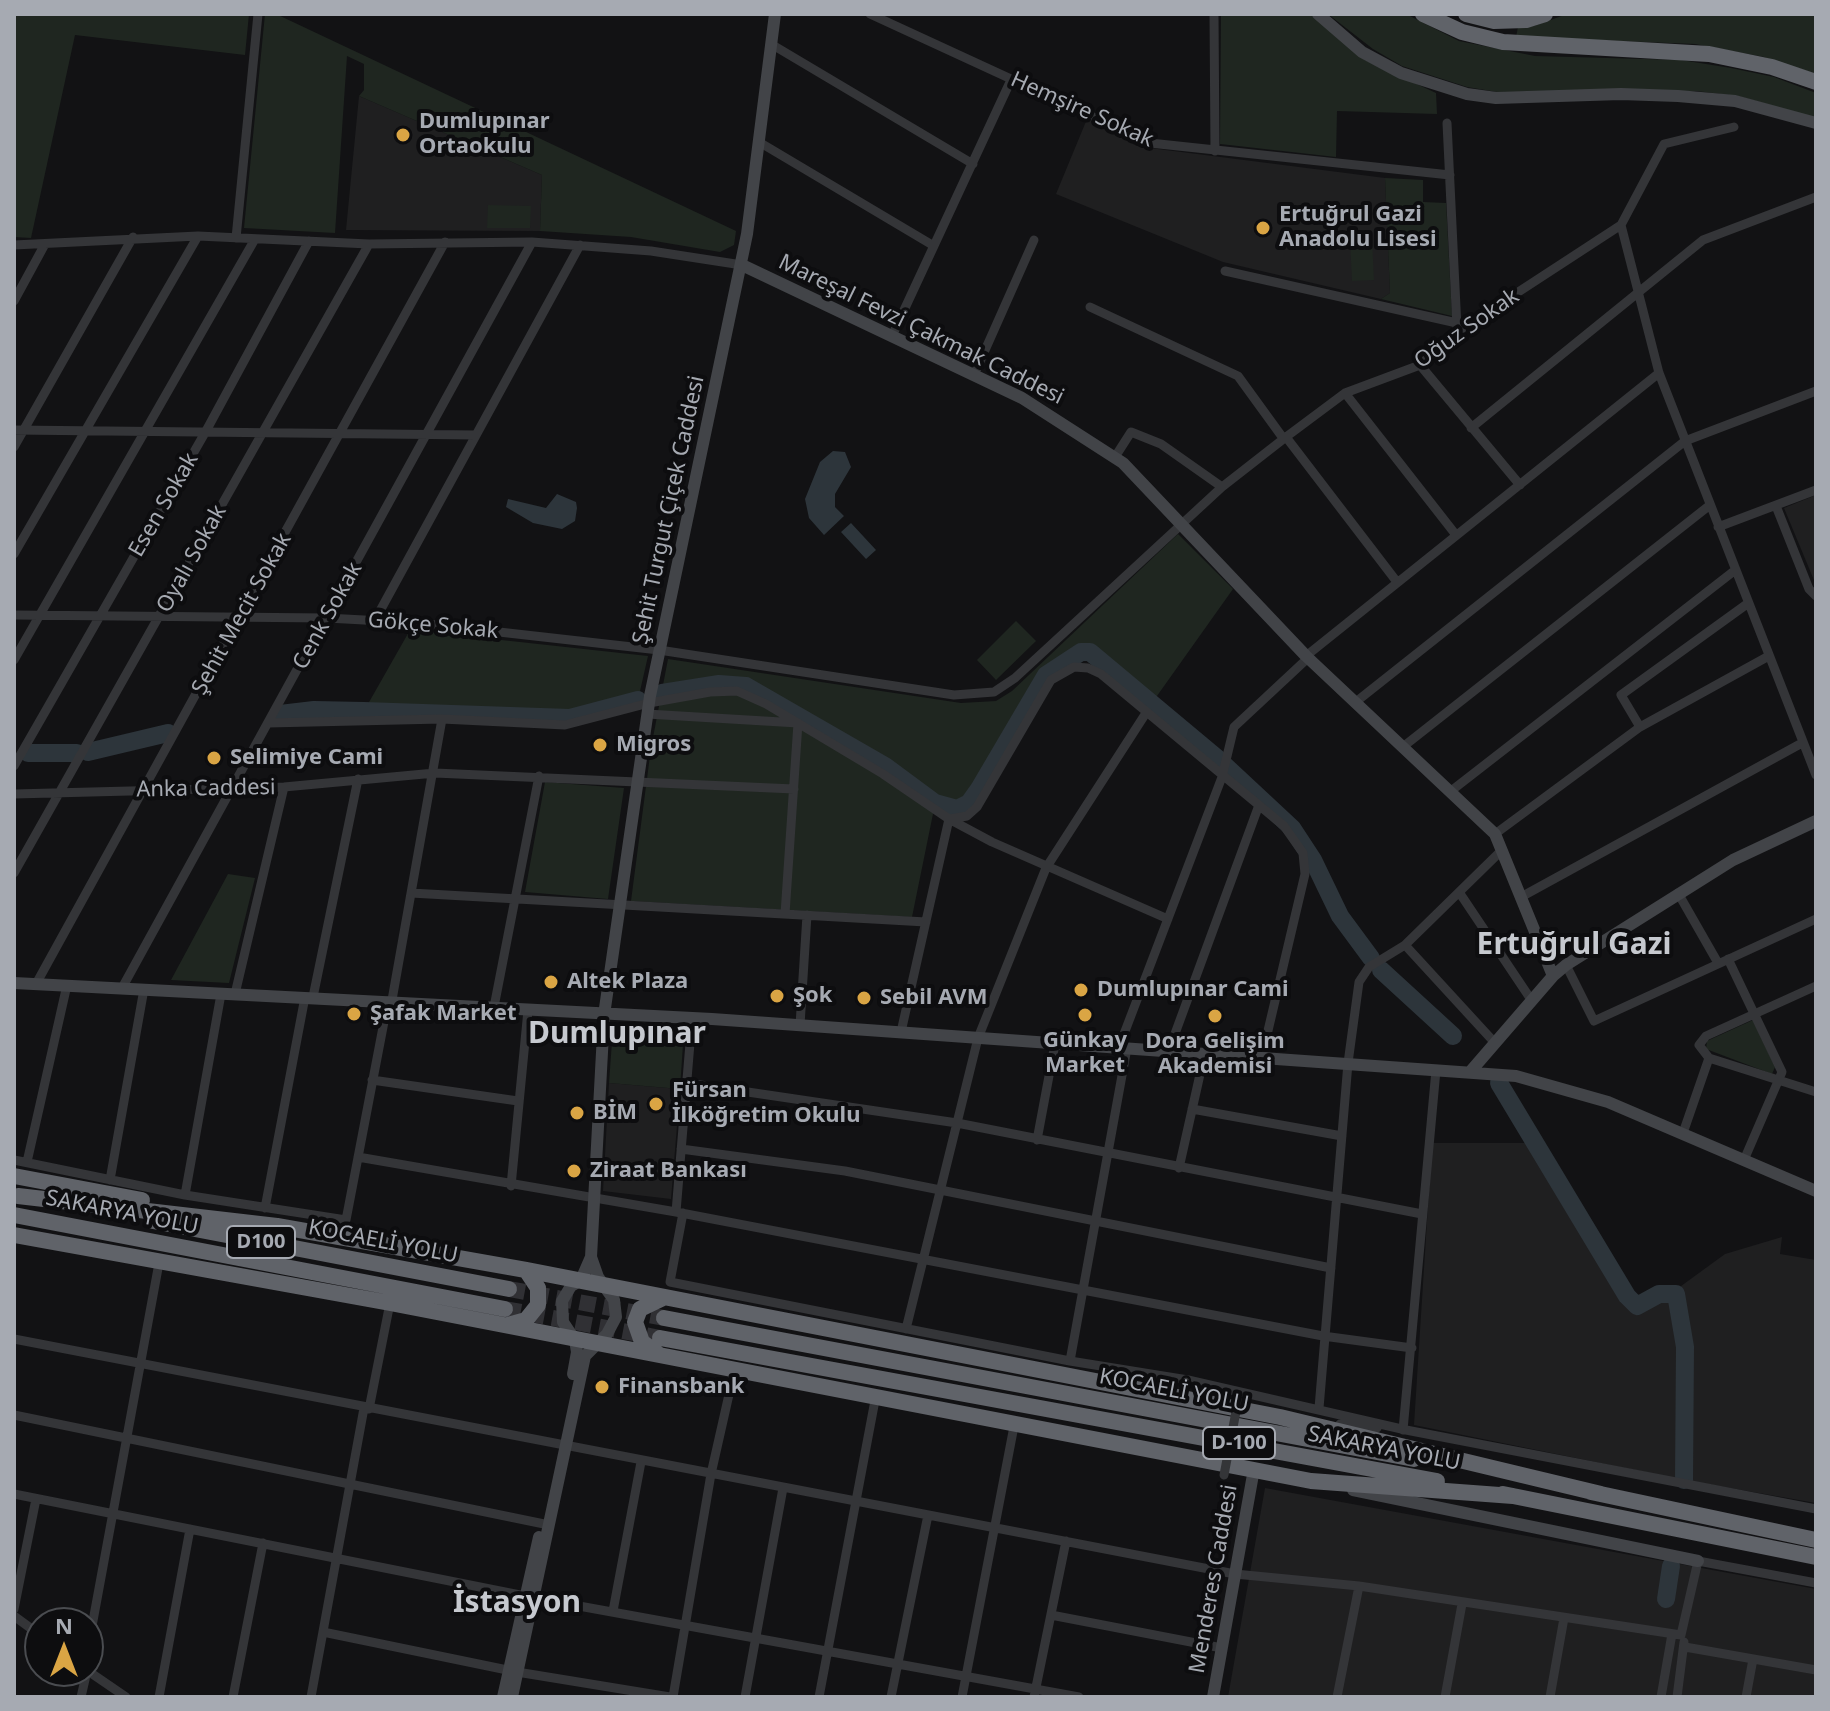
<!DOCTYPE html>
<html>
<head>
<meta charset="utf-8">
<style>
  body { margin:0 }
  #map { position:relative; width:1830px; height:1711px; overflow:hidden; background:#121214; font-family:"Noto Sans",sans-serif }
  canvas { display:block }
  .frame { position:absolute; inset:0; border:16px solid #a6aab2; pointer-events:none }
  .north { position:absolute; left:24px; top:1607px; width:80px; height:80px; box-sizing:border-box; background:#0d0d0f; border:2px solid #4a4c50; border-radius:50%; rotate:0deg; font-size:22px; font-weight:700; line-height:32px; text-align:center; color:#a6aab2 }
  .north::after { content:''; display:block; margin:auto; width:28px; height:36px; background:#daa544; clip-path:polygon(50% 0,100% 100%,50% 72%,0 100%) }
</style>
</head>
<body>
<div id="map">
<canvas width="1830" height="1711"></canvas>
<div class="frame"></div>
<div class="north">N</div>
</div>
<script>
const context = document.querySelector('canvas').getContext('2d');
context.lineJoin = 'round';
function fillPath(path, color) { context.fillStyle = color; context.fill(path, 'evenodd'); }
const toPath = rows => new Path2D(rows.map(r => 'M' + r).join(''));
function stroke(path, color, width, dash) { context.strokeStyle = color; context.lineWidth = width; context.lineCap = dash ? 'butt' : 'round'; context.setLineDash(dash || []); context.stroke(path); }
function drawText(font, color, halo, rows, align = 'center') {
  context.font = font + ' "Noto Sans",sans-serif'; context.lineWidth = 8; context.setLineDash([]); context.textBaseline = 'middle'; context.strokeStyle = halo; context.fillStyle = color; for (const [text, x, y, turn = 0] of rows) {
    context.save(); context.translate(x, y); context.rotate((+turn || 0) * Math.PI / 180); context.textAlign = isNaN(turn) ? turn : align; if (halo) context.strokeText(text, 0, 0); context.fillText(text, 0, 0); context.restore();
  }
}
fillPath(toPath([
  [359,96,542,175,540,231,346,230],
  [1087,119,1150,148,1385,178,1390,293,1381,299,1223,262,1056,194],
  [1816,495,1816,585,1784,508],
  [609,1083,680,1089,671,1199,603,1191],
  [1432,1143,1531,1143,1630,1305,1642,1308,1660,1296,1674,1296,1683,1348,1684,1479,1689,1411,1687,1347,1677,1289,1725,1254,1782,1237,1780,1254,1816,1260,1816,1503,1684,1480,1414,1425],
  [1265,1488,1816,1589,1816,1697,1228,1697]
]), '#1f1f20');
fillPath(toPath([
  [14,14,249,14,245,55,75,35,31,238,14,237],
  [265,14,276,14,736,231,734,245,720,252,631,237,540,231,542,175,359,96,364,90,364,64,347,56,335,233,244,228],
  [1221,14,1310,14,1365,60,1436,93,1437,114,1337,111,1336,157,1220,144],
  [1328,14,1406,14,1459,41,1535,56,1681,60,1731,68,1774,77,1816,93,1816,118,1738,96,1696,91,1497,92,1467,87,1402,66,1373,49],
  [1567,14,1816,14,1816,74,1764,57,1695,44,1516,37,1518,27,1534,26],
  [1385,178,1423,180,1423,202,1446,203,1452,316,1381,299,1390,293],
  [488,205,531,206,530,228,487,228],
  [1372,239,1374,280,1352,281,1350,240],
  [1178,534,1233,589,1152,703,1090,652,1080,652,1051,670,1039,684,969,803,950,809,935,804,912,917,631,901,651,748,668,659,961,703,996,701,1012,691],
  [1016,621,1036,641,996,680,977,660],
  [410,630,648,656,638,700,580,718,364,711],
  [545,782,624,788,608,899,525,892],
  [228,874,255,878,229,983,171,980],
  [1753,1020,1775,1067,1772,1074,1706,1049,1707,1041],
  [639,1026,684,1029,680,1089,609,1083,612,1041]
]), '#1f2620');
fillPath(toPath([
  [833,451,845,452,851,467,835,494,835,507,844,516,824,535,809,518,805,499,820,462],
  [557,494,576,502,577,508,575,521,562,529,533,523,506,507,508,499,546,508],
  [851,523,876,550,866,559,841,532]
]), '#2d353b');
stroke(toPath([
  [662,693,719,684,746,686,885,766,935,803,957,809,969,803,979,789,1046,675,1081,652,1090,652,1218,759,1292,828,1313,860,1340,916,1371,958],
  [280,714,314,710,364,711,570,718,638,700],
  [88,752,168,733],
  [28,753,77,753],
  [1381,970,1453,1036],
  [1499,1083,1627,1296,1637,1306,1659,1294,1676,1294,1685,1347,1684,1480],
  [1666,1599,1671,1566]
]), '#2d353b', 18);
stroke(toPath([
  [509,1289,664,1318],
  [505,1309,660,1338]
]), '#303034', 16, [16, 8]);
stroke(toPath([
  [870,14,1150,143,1450,175],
  [1214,14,1215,151],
  [771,44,973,164],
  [1447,123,1457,328],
  [759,142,934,246],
  [1621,225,1659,373,1816,775],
  [236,238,258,14],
  [14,245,198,236,369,244,532,242,651,251,742,265],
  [1225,271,1457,323],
  [14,301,45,244],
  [1090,307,1238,376,1283,438],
  [892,336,1011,80],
  [1420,365,1520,485],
  [974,375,1034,240],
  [1345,393,1456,535],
  [1471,428,1703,240,1816,197],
  [14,430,476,435],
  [1286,437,1397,582],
  [14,447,133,237],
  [1115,457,1131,432,1161,444,1222,487],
  [1776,506,1809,589,1816,596],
  [1718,527,1816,490],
  [14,554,198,236],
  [14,615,327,618,419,623,659,650,954,695,994,692,1015,678,1222,487,1286,437,1345,393,1420,365,1457,332,1621,225,1664,144,1734,127],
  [375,620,580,245],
  [1306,656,1659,373],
  [14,660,255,239],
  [1357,701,1685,441,1816,391],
  [647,714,798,723,785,914],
  [268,723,442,719,565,725,649,703,710,692,737,691,766,704,883,774,949,819,992,842,1168,919],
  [1640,727,1621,695,1747,604],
  [1404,746,1710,505],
  [14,766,206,431,309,241],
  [1451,791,1734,571],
  [14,794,284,787,435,773,794,789],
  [950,819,967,816,977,807,1051,680,1074,667,1088,668,1101,674,1284,826,1303,853,1305,874,1262,1056],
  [1495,834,1640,727,1767,657],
  [14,873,369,244],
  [1459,892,1532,1001],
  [411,893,926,922],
  [1678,893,1718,963],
  [1521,897,1802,743],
  [1405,945,1495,1043],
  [1728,959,1782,1072,1744,1160],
  [1566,965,1594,1021,1816,919],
  [36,984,445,242],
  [1816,986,1706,1036,1699,1045,1709,1058,1816,1092],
  [122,988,532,242],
  [235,994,284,787],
  [313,997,358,779],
  [392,1000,442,719],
  [494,1007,539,776],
  [800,1025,807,915],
  [901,1032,949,819],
  [1119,1047,1222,777,1234,727,1308,658],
  [1169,1050,1259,805],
  [372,1080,518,1101],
  [687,1083,957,1123,1422,1214],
  [1192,1109,1342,1136],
  [1683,1133,1709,1058],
  [1037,1140,1055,1044],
  [681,1149,845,1171,1331,1268],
  [358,1157,676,1212,1323,1336,1412,1348],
  [14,1160,185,1195,346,1220,388,1001],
  [27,1162,67,985],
  [1179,1168,1205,1052],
  [110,1180,144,989],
  [511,1186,528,1010],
  [185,1195,221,994],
  [265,1208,305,997],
  [676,1212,692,1019],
  [683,1213,670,1282,1070,1361,1188,1380,1406,1430,1816,1509],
  [906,1329,978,1038,1046,868,1146,713],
  [14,1339,1235,1574,1359,1586,1681,1635,1698,1561,1816,1583],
  [1070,1361,1127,1048],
  [1319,1408,1348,1063,1359,982,1369,967,1405,945,1502,850],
  [369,1409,390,1303],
  [14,1415,549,1525],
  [1340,1424,1377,1428],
  [1403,1430,1436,1070],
  [14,1494,535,1598,1079,1697],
  [14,1609,36,1499],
  [613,1611,641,1462],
  [1051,1615,1222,1648],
  [14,1616,40,1635],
  [323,1632,517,1672,670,1697],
  [1685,1647,1816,1670],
  [88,1648,159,1263],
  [88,1671,126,1697],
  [81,1697,87,1671],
  [159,1697,190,1529],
  [233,1697,263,1543],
  [311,1697,364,1408],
  [673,1697,711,1474,735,1368],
  [745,1697,783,1488],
  [819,1697,876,1395],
  [891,1697,928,1515],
  [962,1697,1015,1421],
  [1034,1697,1066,1541],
  [1337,1697,1359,1586],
  [1445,1697,1462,1604],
  [1550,1697,1564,1618],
  [1661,1697,1672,1634],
  [1677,1697,1684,1642],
  [1746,1697,1753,1659]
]), '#343538', 9);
stroke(toPath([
  [1318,14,1362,52,1401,73,1467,94,1496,98,1621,94,1678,96,1735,101,1816,123],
  [742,265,1022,398,1123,463,1306,656,1495,834,1553,976],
  [14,983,712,1019,1516,1076,1608,1102,1816,1191],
  [1470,1072,1553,976,1566,965,1733,860,1816,821],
  [573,1374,577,1352,575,1340,563,1322,562,1301,571,1286,581,1280,591,1257],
  [1353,1490,1698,1561],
  [503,1697,539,1537],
  [512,1697,585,1356,607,1334,616,1317,614,1300,598,1277,591,1257,604,1015,650,696,747,234,775,14],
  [1213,1697,1254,1469]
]), '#424448', 12);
stroke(toPath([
  [1423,14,1462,32,1503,42,1709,54,1772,67,1816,82],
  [1466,14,1494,21,1526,20,1545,14],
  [14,1176,142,1200],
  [18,1196,277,1226,526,1270,1280,1417,1601,1494],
  [14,1215,505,1309],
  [153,1221,509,1289],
  [14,1235,390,1303,1311,1481,1513,1496],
  [664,1318,1414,1459],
  [508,1325,526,1320,538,1305,538,1288,526,1270],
  [660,1338,1437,1481],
  [658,1354,642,1342,635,1322,640,1309,665,1297],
  [1591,1492,1816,1540],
  [1503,1494,1816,1557]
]), '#606369', 16);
stroke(toPath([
  [1224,1475,1238,1401]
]), '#343538', 9);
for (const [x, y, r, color] of [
  [403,135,8,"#daa544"],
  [1263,228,8,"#daa544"],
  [600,745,8,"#daa544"],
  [214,758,8,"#daa544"],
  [551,982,8,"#daa544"],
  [1081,990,8,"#daa544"],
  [777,996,8,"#daa544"],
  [864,998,8,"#daa544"],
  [354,1014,8,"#daa544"],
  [1085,1015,8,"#daa544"],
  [1215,1016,8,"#daa544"],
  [656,1104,8,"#daa544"],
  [577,1113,8,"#daa544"],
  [574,1171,8,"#daa544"],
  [602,1387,8,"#daa544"]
]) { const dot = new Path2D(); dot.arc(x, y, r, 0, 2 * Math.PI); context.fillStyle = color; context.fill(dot); stroke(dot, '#0d0d0f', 3); }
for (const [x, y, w] of [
  [261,1242,68],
  [1239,1443,72]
]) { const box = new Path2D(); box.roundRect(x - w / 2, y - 16, w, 32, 6); context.fillStyle = '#0d0d0f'; context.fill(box); stroke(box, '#a6aab2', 2); }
drawText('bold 20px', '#a6aab2', null, [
  ["D100",261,1242],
  ["D-100",1239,1443]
]);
drawText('22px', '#a6aab2', '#0d0d0f', [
  ["Hemşire Sokak",1082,110,24],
  ["Oğuz Sokak",1467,329,-35],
  ["Mareşal Fevzi Çakmak Caddesi",921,330,26],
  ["Esen Sokak",164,505,-60],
  ["Şehit Turgut Çiçek Caddesi",669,510,-78],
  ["Oyalı Sokak",192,559,-61],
  ["Şehit Mecit Sokak",242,614,-61],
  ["Cenk Sokak",328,616,-61],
  ["Gökçe Sokak",433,626,5],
  ["Anka Caddesi",206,789,-1],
  ["SAKARYA YOLU",122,1213,11],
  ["KOCAELİ YOLU",383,1242,11],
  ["KOCAELİ YOLU",1174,1391,11],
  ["SAKARYA YOLU",1384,1449,11],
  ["Menderes Caddesi",1214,1579,-80]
]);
drawText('bold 22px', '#a6aab2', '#0d0d0f', [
  ["Dumlupınar",419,122],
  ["Ortaokulu",419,147],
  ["Ertuğrul Gazi",1279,215],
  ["Anadolu Lisesi",1279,240],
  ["Migros",616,745],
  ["Selimiye Cami",230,758],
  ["Altek Plaza",567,982],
  ["Dumlupınar Cami",1097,990],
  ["Şok",793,996],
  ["Sebil AVM",880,998],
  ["Şafak Market",370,1014],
  ["Günkay",1085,1041,"center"],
  ["Market",1085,1066,"center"],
  ["Dora Gelişim",1215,1042,"center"],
  ["Akademisi",1215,1067,"center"],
  ["Fürsan",672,1091],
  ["İlköğretim Okulu",672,1116],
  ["BİM",593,1113],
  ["Ziraat Bankası",590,1171],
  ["Finansbank",618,1387]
], 'left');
drawText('bold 30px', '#c6c9cf', '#0d0d0f', [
  ["Ertuğrul Gazi",1574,945],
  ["Dumlupınar",617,1034],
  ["İstasyon",517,1603]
]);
</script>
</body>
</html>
